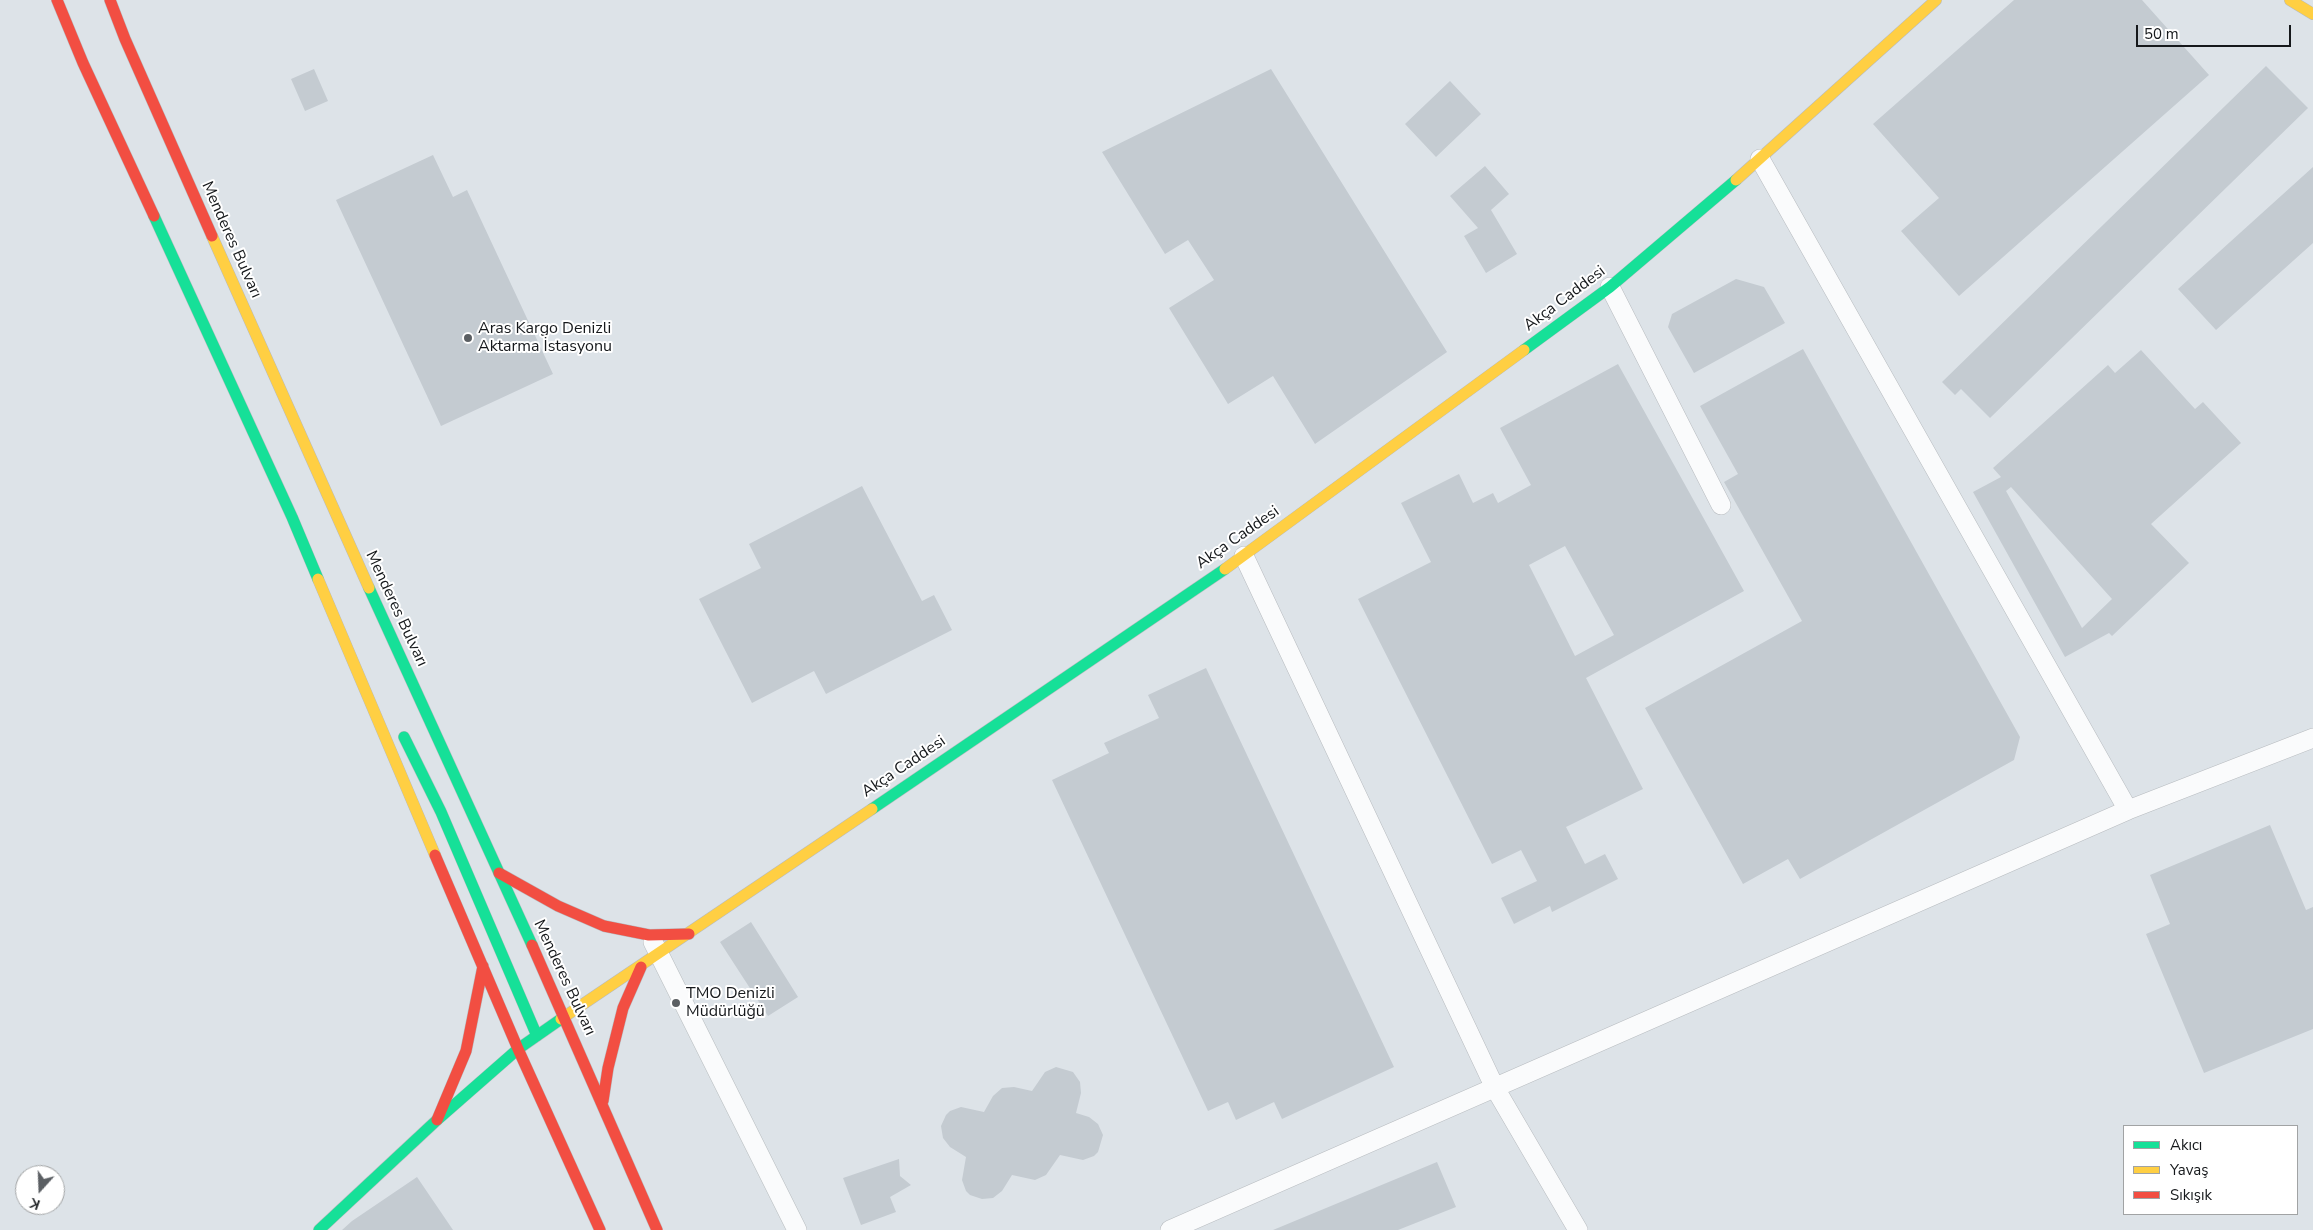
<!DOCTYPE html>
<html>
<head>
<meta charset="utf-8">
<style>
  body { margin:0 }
  #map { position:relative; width:2313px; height:1230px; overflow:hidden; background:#dde3e8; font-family:"Nunito Sans",sans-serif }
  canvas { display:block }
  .legend { position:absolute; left:2123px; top:1125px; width:175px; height:90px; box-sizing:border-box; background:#fff; border:1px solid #a1a3a4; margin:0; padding:6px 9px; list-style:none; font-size:15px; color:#15181b }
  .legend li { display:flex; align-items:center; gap:10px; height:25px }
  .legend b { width:25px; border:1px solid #a1a3a4 }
  .north { position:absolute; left:15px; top:1165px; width:50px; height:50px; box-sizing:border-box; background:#fff; border:1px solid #a1a3a4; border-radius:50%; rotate:200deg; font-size:14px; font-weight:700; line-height:20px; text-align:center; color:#15181b }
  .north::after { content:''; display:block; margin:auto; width:18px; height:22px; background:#5b5f63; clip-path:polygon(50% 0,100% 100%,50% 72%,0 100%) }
  .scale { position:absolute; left:2136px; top:25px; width:155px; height:22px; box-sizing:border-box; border:2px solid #15181b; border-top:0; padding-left:6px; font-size:15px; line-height:18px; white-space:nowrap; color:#15181b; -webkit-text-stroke:4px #fff; paint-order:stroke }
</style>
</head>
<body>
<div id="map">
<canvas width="2313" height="1230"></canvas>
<ul class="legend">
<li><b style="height:6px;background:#16e098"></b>Akıcı</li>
<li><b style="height:6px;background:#ffcf43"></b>Yavaş</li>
<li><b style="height:6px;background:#f24e42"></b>Sıkışık</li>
</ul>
<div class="north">K</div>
<div class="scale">50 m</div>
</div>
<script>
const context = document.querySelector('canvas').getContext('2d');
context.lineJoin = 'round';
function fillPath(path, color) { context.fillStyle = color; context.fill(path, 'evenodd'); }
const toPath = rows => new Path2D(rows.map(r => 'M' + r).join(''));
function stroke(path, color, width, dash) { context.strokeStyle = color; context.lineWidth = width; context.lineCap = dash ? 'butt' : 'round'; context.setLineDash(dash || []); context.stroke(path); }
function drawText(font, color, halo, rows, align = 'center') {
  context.font = font + ' "Nunito Sans",sans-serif'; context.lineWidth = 4; context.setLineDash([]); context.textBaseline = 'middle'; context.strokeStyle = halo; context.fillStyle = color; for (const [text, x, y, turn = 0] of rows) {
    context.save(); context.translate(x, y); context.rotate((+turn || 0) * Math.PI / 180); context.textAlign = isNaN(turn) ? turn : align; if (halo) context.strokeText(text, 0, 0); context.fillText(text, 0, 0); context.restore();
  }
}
fillPath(toPath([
  [2014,0,2142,0,2209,75,1959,296,1901,231,1939,198,1873,124],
  [2266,66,2308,108,1990,418,1961,389,1955,395,1942,382],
  [314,69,328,101,305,111,291,79],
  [1271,69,1447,352,1315,444,1273,376,1228,404,1169,308,1214,280,1188,240,1165,254,1102,152],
  [1450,81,1481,114,1436,157,1405,124],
  [433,155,453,197,467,190,553,374,441,426,336,200],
  [1485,166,1509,194,1491,210,1517,254,1486,273,1464,236,1478,228,1450,196],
  [2313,167,2313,243,2216,330,2178,289],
  [1736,279,1764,287,1785,323,1694,373,1668,327,1672,314],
  [1803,349,2020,737,2014,760,1800,879,1788,859,1743,884,1645,708,1802,621,1724,482,1738,474,1700,406],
  [2141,350,2195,409,2203,402,2241,443,2151,524,2189,563,2112,636,2109,633,2065,657,1973,492,2001,477,1993,468,2108,365,2115,373],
  [2011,487,2112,599,2082,628,2006,491],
  [1618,364,1744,591,1586,678,1643,789,1566,827,1585,864,1605,854,1618,879,1552,912,1550,906,1514,924,1501,898,1537,881,1521,850,1492,864,1358,599,1431,562,1401,503,1459,474,1473,503,1493,493,1498,503,1531,485,1500,428],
  [1565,546,1614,635,1575,656,1529,565],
  [862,486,922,601,934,595,952,630,826,694,814,671,752,703,699,599,761,568,749,544],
  [1206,668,1394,1067,1282,1119,1274,1102,1236,1120,1228,1102,1208,1111,1052,780,1109,753,1104,743,1159,718,1148,695],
  [2270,825,2306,910,2313,907,2313,1029,2204,1073,2146,934,2170,924,2150,875],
  [751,922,798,997,768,1016,720,942],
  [1056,1067,1073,1072,1080,1082,1081,1093,1076,1113,1089,1117,1098,1124,1103,1135,1098,1152,1094,1156,1083,1160,1060,1155,1046,1175,1035,1180,1012,1175,1002,1191,993,1198,982,1199,970,1195,966,1191,962,1180,966,1157,950,1147,943,1138,941,1126,946,1115,950,1111,961,1107,984,1112,993,1096,1002,1088,1014,1087,1032,1091,1045,1072],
  [899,1159,900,1176,911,1185,890,1197,896,1212,861,1225,843,1178],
  [1437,1162,1456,1207,1398,1230,1273,1230],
  [417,1177,453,1230,342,1230,352,1221]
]), '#c4cbd1');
const street = toPath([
  [1760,159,2128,810],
  [1610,287,1721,505],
  [1244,556,1495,1088,1578,1230],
  [653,942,797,1230],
  [1170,1230,2128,810,2313,738]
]);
const fast = toPath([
  [154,216,292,517,318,579],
  [1524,350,1610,287,1736,180],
  [369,588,532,945],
  [404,737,441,812,537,1036],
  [872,809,1225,569],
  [319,1230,437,1120,518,1049,561,1019]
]);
const slow = toPath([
  [2290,0,2313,14],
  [1736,180,1936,0],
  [212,236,369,588],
  [1225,569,1524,350],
  [318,579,435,855],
  [561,1019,872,809]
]);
const jam = toPath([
  [57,0,83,63,154,216],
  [110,0,125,39,212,236],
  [435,855,518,1049,600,1230],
  [499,873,558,906,604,926,649,935,689,934],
  [532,945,657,1230],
  [603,1101,608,1068,623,1008,641,967],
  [437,1120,466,1051,483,966]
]);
stroke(street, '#b7bbbf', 20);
stroke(fast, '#b7bbbf', 12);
stroke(slow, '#b7bbbf', 12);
stroke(jam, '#b7bbbf', 12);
stroke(street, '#fafbfc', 19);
stroke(fast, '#16e098', 11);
stroke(slow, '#ffcf43', 11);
stroke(jam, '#f24e42', 11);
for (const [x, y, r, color] of [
  [468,338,5,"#5b5f63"],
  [676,1003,5,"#5b5f63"]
]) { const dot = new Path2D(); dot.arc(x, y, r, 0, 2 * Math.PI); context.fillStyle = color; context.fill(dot); stroke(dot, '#fff', 2); }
drawText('16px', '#15181b', '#fff', [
  ["Menderes Bulvarı",231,240,66],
  ["Akça Caddesi",1565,299,-37],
  ["Akça Caddesi",1238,538,-35],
  ["Menderes Bulvarı",396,609,65],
  ["Akça Caddesi",904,767,-34],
  ["Menderes Bulvarı",564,978,65]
]);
drawText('16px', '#15181b', '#fff', [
  ["Aras Kargo Denizli",478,329],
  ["Aktarma İstasyonu",478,347],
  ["TMO Denizli",686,994],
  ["Müdürlüğü",686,1012]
], 'left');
</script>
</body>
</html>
